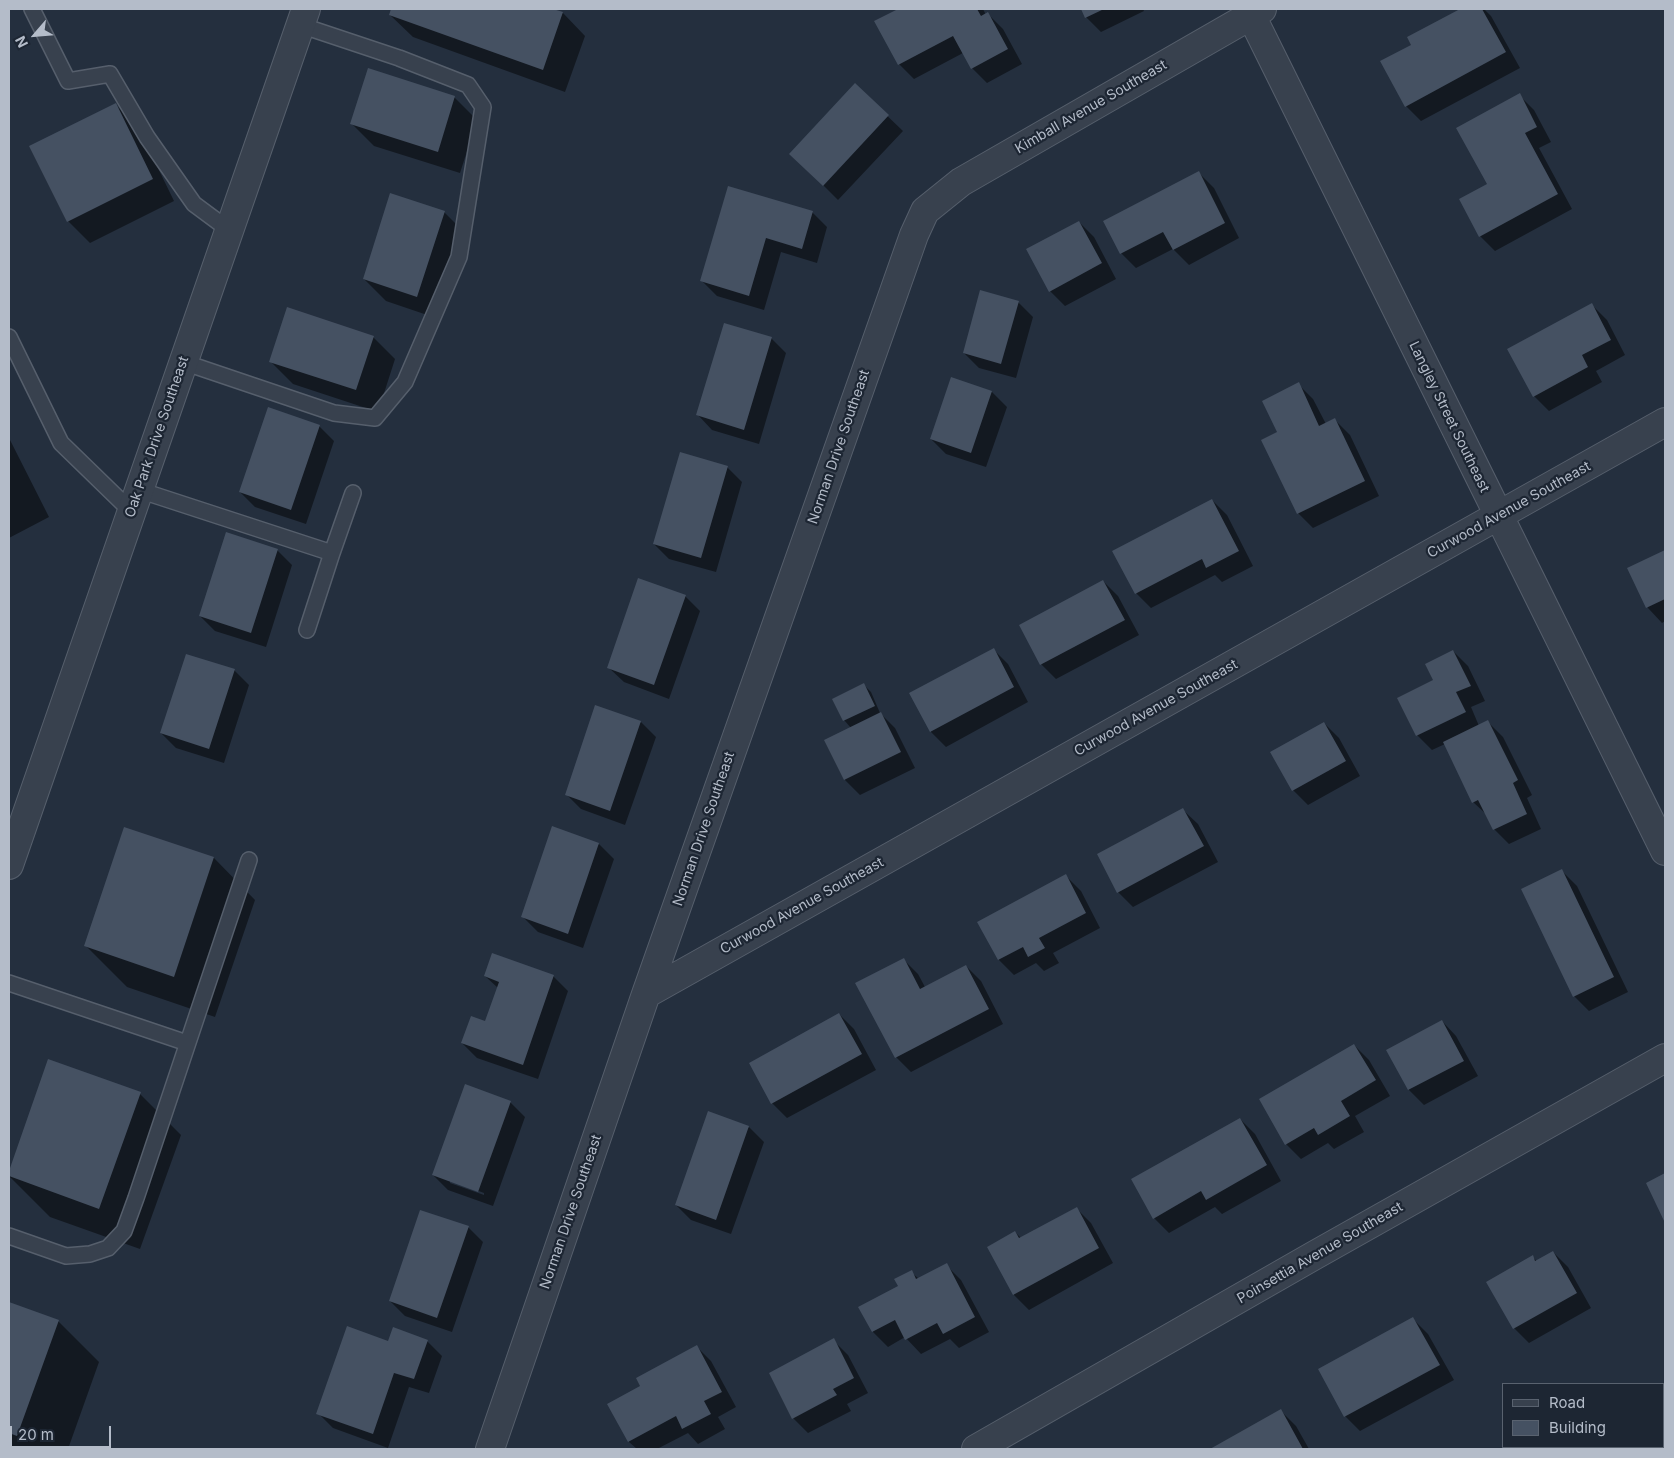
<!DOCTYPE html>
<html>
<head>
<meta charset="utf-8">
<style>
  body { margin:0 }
  #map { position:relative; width:1674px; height:1458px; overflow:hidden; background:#242f3e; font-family:Inter,sans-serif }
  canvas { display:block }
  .frame { position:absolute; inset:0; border:10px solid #b4bcc9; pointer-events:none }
  .legend { position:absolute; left:1502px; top:1383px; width:162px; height:65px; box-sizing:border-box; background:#1d2633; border:1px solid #59626f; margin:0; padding:6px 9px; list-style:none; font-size:15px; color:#b4bcc9 }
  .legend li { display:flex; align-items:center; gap:10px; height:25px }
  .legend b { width:25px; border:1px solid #59626f }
  .north { position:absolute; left:10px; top:10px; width:50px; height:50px; -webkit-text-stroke:4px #1d2633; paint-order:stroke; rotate:243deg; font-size:14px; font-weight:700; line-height:20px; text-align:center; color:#b4bcc9 }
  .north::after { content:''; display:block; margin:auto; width:18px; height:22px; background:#b4bcc9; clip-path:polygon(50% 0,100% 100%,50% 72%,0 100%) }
  .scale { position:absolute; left:10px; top:1426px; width:101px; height:22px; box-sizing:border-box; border:2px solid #b4bcc9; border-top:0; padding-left:6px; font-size:15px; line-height:18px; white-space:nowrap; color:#b4bcc9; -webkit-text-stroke:4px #1d2633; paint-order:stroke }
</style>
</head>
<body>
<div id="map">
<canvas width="1674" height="1458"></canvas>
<div class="frame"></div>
<ul class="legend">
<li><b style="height:6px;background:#38414e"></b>Road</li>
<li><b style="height:14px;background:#455162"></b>Building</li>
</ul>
<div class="north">N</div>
<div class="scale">20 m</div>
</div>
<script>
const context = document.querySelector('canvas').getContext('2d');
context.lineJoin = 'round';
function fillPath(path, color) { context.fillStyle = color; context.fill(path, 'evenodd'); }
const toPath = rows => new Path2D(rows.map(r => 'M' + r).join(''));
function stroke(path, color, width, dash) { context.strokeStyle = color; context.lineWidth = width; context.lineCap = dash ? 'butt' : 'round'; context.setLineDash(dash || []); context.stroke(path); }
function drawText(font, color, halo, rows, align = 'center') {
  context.font = font + ' Inter,sans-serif'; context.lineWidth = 4.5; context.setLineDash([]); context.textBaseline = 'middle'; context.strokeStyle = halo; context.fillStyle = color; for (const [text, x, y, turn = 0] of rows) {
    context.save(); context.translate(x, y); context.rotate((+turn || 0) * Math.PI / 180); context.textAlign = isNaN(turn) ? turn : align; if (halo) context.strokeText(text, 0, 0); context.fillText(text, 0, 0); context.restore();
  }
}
fillPath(toPath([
  [392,9,550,9,563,13,585,36,565,92,413,37,390,15],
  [900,9,983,9,986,15,988,14,1003,29,1022,64,987,83,972,68,963,53,914,79,899,64,876,22],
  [1082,9,1143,9,1144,11,1101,32,1086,17],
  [1462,9,1484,9,1491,16,1520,68,1421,121,1406,106,1413,45,1409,38],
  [369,70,455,98,477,120,460,173,374,146,352,124],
  [855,85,903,131,838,200,806,168],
  [1519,95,1534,110,1551,142,1539,148,1572,209,1495,251,1480,236,1488,184],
  [115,104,138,127,174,201,90,243,68,221],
  [1199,173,1214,188,1239,238,1189,265,1173,249,1136,268,1121,253],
  [729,187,812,212,827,227,817,263,781,252,764,310,717,296,702,281],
  [444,212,467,235,439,319,386,301,364,279],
  [1079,222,1094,237,1116,279,1065,306,1050,291],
  [1018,302,1033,317,1016,378,979,368,964,353],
  [1592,305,1607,320,1625,355,1596,371,1602,382,1549,411,1534,396],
  [373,337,395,359,378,412,293,384,271,362],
  [771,338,786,353,759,444,712,430,698,415],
  [952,379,992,392,1007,407,986,467,946,454,931,439],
  [1298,384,1313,399,1326,424,1335,420,1350,435,1379,496,1313,528,1298,513,1279,433],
  [319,426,334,441,306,524,255,507,240,492],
  [9,438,49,517,9,538],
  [727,467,742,482,716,572,669,559,654,544],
  [1212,500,1227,515,1253,566,1222,582,1215,575,1151,608,1136,593],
  [277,550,292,565,266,647,215,631,200,616],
  [1665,551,1665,621,1662,623,1648,608,1628,569],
  [1103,581,1118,596,1139,635,1056,679,1041,664,1020,626],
  [685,596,700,611,669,699,624,682,609,668],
  [993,649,1008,664,1028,702,946,747,931,732,911,694],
  [1453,651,1468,666,1485,701,1471,707,1479,726,1488,722,1503,737,1532,795,1527,798,1541,829,1509,844,1494,829,1487,815,1473,802,1445,744,1432,750,1417,735,1435,680],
  [234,670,249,685,224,763,176,748,161,733],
  [864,685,871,692,880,713,895,728,915,768,860,795,845,780,826,740,851,728,844,720],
  [641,722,656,737,625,825,581,809,566,794],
  [1324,723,1339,738,1360,776,1308,805,1293,790],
  [1183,810,1198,824,1218,862,1133,907,1118,892],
  [125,829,214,858,255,900,215,1017,127,987,86,946],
  [599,844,614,859,583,948,538,932,523,917],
  [1562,871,1577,886,1628,992,1589,1011,1574,996],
  [1066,876,1081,891,1100,928,1053,953,1059,963,1044,971,1036,963,1014,975,999,960,979,922],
  [903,959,918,974,925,987,966,966,981,981,1003,1024,911,1072,896,1057],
  [485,976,553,976,568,991,538,1079,477,1058,462,1043,485,1023,498,988],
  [839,1014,854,1029,876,1070,787,1118,772,1103,750,1063],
  [1442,1021,1456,1036,1478,1076,1424,1105,1409,1090,1388,1051],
  [1354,1045,1369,1060,1390,1096,1355,1116,1364,1132,1334,1149,1328,1143,1301,1159,1286,1144],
  [49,1061,140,1094,181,1135,140,1249,50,1217,9,1176],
  [510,1102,525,1117,493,1206,448,1190,433,1175],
  [450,1180,484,1193,484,1195,450,1183],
  [1240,1119,1255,1134,1281,1181,1222,1214,1215,1207,1169,1233,1154,1218],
  [749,1127,764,1142,731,1234,691,1220,676,1205],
  [1076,1208,1091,1223,1113,1263,1029,1310,1014,1295,988,1247,1015,1232,1021,1238],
  [468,1227,483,1242,452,1332,405,1316,390,1301],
  [1553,1252,1568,1267,1591,1308,1529,1343,1514,1328,1532,1257,1537,1261],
  [946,1265,961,1280,989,1332,959,1348,950,1339,921,1354,905,1337,888,1347,873,1332,860,1307,899,1287,911,1272,919,1279],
  [9,1303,58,1321,99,1362,68,1449,9,1449],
  [1413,1319,1428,1334,1454,1380,1360,1431,1345,1416],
  [833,1340,848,1355,868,1393,847,1404,851,1411,808,1433,793,1418],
  [427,1341,442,1356,429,1393,409,1387,388,1448,333,1428,318,1413,389,1343],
  [696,1346,711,1361,736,1407,718,1417,725,1429,698,1444,688,1433,657,1449,637,1449,629,1442,609,1405,642,1386],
  [1281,1411,1296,1426,1309,1449,1213,1449]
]), '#0007');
fillPath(toPath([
  [391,9,553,9,563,12,543,70,389,15],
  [898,9,977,9,981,16,988,12,1008,49,971,69,953,36,898,65,874,21],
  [1081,9,1104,9,1085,18],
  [1460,9,1482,9,1506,52,1405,107,1380,61,1411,45,1407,37],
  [368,68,455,96,438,152,350,124],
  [855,83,889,115,823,186,789,154],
  [1520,93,1537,127,1525,133,1558,194,1479,237,1459,199,1487,184,1456,128],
  [116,103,153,179,67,222,29,146],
  [1199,171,1225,223,1173,250,1163,232,1120,254,1103,221],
  [728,186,813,211,802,249,766,238,749,296,700,281],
  [390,193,445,211,417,297,363,279],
  [1079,221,1102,263,1049,292,1026,249],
  [980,290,1019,301,1001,364,963,353],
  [1592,303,1611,340,1582,355,1588,367,1533,397,1507,349],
  [287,307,374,336,356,390,269,362],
  [724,323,772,337,744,430,696,415],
  [951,377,992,391,971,453,930,439],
  [1299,382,1319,426,1335,418,1365,481,1297,514,1261,440,1277,432,1262,401],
  [268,407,320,425,291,510,239,492],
  [680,452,728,466,701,558,653,544],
  [1212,499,1239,551,1206,568,1202,559,1135,594,1112,551],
  [226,532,278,549,251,633,199,616],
  [1665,550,1665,599,1646,608,1627,568],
  [638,578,686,595,654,685,607,668],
  [1103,580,1125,620,1040,665,1019,625],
  [994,648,1014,687,930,732,909,693],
  [1453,650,1471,686,1456,692,1466,712,1416,736,1397,698,1433,680,1425,664],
  [186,654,235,669,209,749,160,733],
  [864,683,875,706,843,721,832,699],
  [595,705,641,721,610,811,565,795],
  [881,712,901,752,844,780,824,740],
  [1488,720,1518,780,1513,783,1527,814,1493,830,1478,800,1472,803,1443,742],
  [1324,722,1346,761,1292,791,1270,752],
  [1183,808,1204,846,1117,893,1097,854],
  [552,826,599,843,568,934,521,917],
  [124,827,214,857,174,977,84,946],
  [1562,869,1614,977,1573,997,1521,889],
  [1066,874,1086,913,1039,938,1045,948,1028,957,1023,947,998,960,977,922],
  [492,953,554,975,523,1065,461,1043,471,1016,485,1021,499,982,484,976],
  [904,958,920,989,966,965,989,1009,895,1058,855,983],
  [839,1013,862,1054,771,1104,749,1063],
  [1442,1020,1464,1061,1408,1090,1386,1050],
  [1354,1044,1376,1080,1341,1101,1350,1116,1318,1135,1314,1128,1285,1145,1259,1099],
  [48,1059,141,1092,99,1209,9,1176,9,1171],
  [465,1084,511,1101,478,1192,432,1175],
  [708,1111,749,1126,716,1220,675,1205],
  [1240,1118,1267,1165,1206,1200,1201,1191,1153,1219,1131,1179],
  [1665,1173,1665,1223,1646,1183],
  [1077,1207,1099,1248,1013,1295,987,1247,1015,1231,1019,1238],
  [420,1210,469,1226,437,1318,389,1301],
  [1553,1251,1577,1293,1513,1329,1486,1282,1533,1255,1535,1261],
  [947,1263,975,1317,943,1334,937,1323,905,1340,895,1320,872,1332,858,1307,898,1286,894,1279,912,1270,916,1279],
  [9,1302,59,1320,17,1436,9,1433],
  [1413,1317,1440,1365,1344,1417,1318,1369],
  [347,1326,388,1341,393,1327,428,1340,414,1379,394,1373,373,1434,316,1414],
  [834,1338,854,1378,833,1389,837,1395,792,1419,769,1373],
  [697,1345,722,1392,704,1401,711,1414,682,1429,676,1416,628,1442,607,1404,640,1386,636,1378],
  [1281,1409,1303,1449,1210,1449]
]), '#455162');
const lane = toPath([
  [32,9,68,81,110,74,147,137,194,204,229,230],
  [9,337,61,443,131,511],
  [183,362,334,413,375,418,405,382,459,257,483,107,468,85,399,58,300,25],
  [139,490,332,553,353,493],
  [307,630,332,553],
  [9,983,187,1043],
  [9,1236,66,1256,90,1254,108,1248,124,1231,136,1198,249,860]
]);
const street = toPath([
  [1248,9,1665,851],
  [9,865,306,9],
  [646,994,1665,422],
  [490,1449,646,994,914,235,925,211,961,182,1262,9],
  [976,1449,1315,1255,1665,1058]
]);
stroke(lane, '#565f6c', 18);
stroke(street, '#565f6c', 30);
stroke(lane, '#38414e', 15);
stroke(street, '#38414e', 28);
drawText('14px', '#b4bcc9', '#1d2633', [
  ["Kimball Avenue Southeast",1091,107,-30],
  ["Langley Street Southeast",1449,417,64],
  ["Oak Park Drive Southeast",157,437,-71],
  ["Norman Drive Southeast",839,447,-71],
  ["Curwood Avenue Southeast",1509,510,-29],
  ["Curwood Avenue Southeast",1156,708,-29],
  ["Norman Drive Southeast",704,829,-71],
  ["Curwood Avenue Southeast",802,906,-29],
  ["Norman Drive Southeast",571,1212,-71],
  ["Poinsettia Avenue Southeast",1320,1253,-30]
]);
</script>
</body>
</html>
